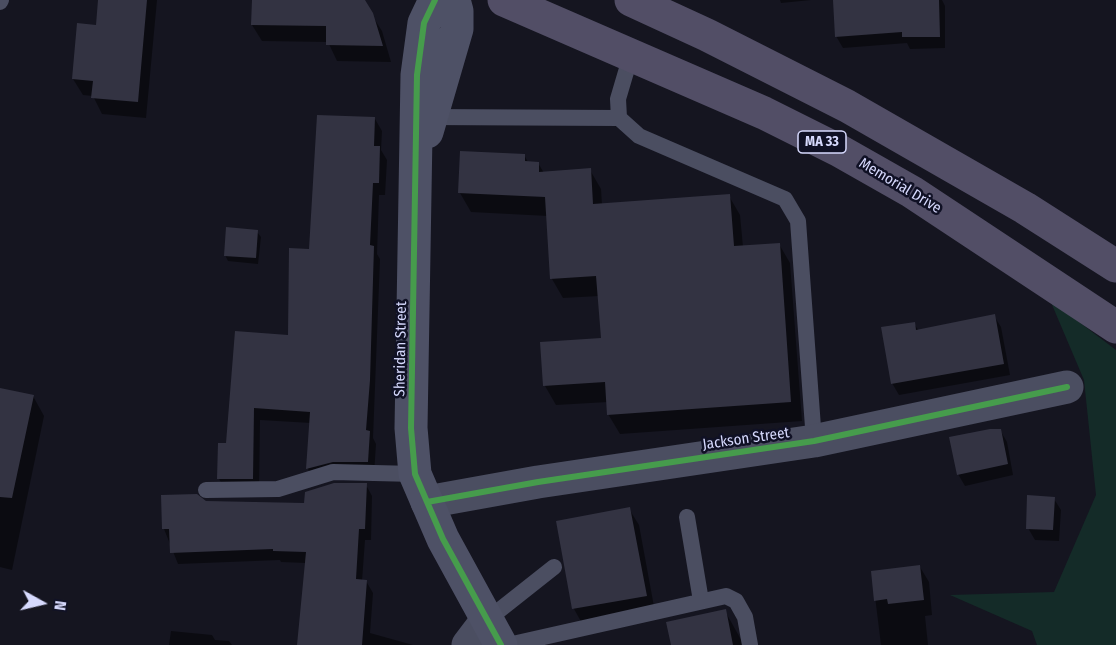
<!DOCTYPE html>
<html>
<head>
<meta charset="utf-8">
<style>
  body { margin:0 }
  #map { position:relative; width:1116px; height:645px; overflow:hidden; background:#151520; font-family:"Fira Sans Condensed",sans-serif }
  canvas { display:block }
  .north { position:absolute; left:12px; top:573px; width:60px; height:60px; -webkit-text-stroke:4px #101125; paint-order:stroke; rotate:98deg; font-size:16px; font-weight:700; line-height:24px; text-align:center; color:#d6d9fd }
  .north::after { content:''; display:block; margin:auto; width:21px; height:27px; background:#d6d9fd; clip-path:polygon(50% 0,100% 100%,50% 72%,0 100%) }
</style>
</head>
<body>
<div id="map">
<canvas width="1116" height="645"></canvas>
<div class="north">N</div>
</div>
<script>
const context = document.querySelector('canvas').getContext('2d');
context.lineJoin = 'round';
function fillPath(path, color) { context.fillStyle = color; context.fill(path, 'evenodd'); }
const toPath = rows => new Path2D(rows.map(r => 'M' + r).join(''));
function stroke(path, color, width, dash) { context.strokeStyle = color; context.lineWidth = width; context.lineCap = dash ? 'butt' : 'round'; context.setLineDash(dash || []); context.stroke(path); }
function drawText(font, color, halo, rows, align = 'center') {
  context.font = font + ' "Fira Sans Condensed",sans-serif'; context.lineWidth = 5; context.setLineDash([]); context.textBaseline = 'middle'; context.strokeStyle = halo; context.fillStyle = color; for (const [text, x, y, turn = 0] of rows) {
    context.save(); context.translate(x, y); context.rotate((+turn || 0) * Math.PI / 180); context.textAlign = isNaN(turn) ? turn : align; if (halo) context.strokeText(text, 0, 0); context.fillText(text, 0, 0); context.restore();
  }
}
fillPath(toPath([
  [1050,300,1116,350,1116,645,1037,645,1032,631,950,595,1054,592,1096,495,1084,380]
]), '#142b28');
fillPath(toPath([
  [99,0,157,0,146,118,102,114,93,96,83,95,73,79,98,26],
  [253,0,362,0,382,31,391,62,337,61,328,42,262,41,252,25],
  [780,0,811,0,781,3],
  [834,0,942,0,945,6,945,48,910,49,907,43,843,48,836,36],
  [375,119,382,131,381,150,387,160,385,195,379,195,377,254,380,259,373,438,376,444,374,474,315,481,308,469,311,423,260,420,259,491,226,491,219,479,228,445,289,337,311,251],
  [524,155,528,162,538,163,544,173,590,170,601,189,602,205,729,196,740,215,743,247,779,244,790,263,802,421,620,434,608,414,608,402,556,405,545,386,602,339,599,296,563,298,552,279,548,216,471,212,460,193],
  [257,232,261,237,258,264,228,261,225,255],
  [994,316,1001,327,1010,375,899,395,892,383,914,324,919,331],
  [0,389,33,396,44,416,12,570,0,567],
  [1000,430,1007,442,1013,475,965,486,958,474],
  [366,485,372,496,371,540,365,540,362,581,366,581,373,593,370,633,413,645,310,645,306,563,281,562,280,560,178,564,164,529,162,497,206,502,306,505],
  [1054,499,1061,510,1059,541,1035,540,1028,528],
  [629,509,639,525,655,612,583,625,574,609,558,522],
  [920,567,929,582,932,615,925,616,928,645,881,645,872,572],
  [725,611,744,645,673,645],
  [171,631,212,635,215,640,229,641,232,645,169,645]
]), '#0007');
fillPath(toPath([
  [98,0,147,0,138,102,91,98,93,81,72,79,77,23,96,25],
  [252,0,365,0,373,13,383,46,326,45,326,26,251,25],
  [833,0,939,0,940,37,902,37,902,32,835,37],
  [317,115,375,117,374,146,380,146,379,183,373,183,370,245,374,246,370,380,366,430,370,431,368,462,333,462,306,469,310,412,254,408,253,479,217,479,218,443,226,443,235,331,288,335,289,248,309,249],
  [460,151,525,154,525,161,539,162,539,172,591,168,593,204,730,194,734,246,780,243,791,402,607,415,605,382,543,386,540,342,601,338,596,276,550,279,545,197,458,193],
  [226,227,258,230,256,258,224,256],
  [995,314,1004,364,891,384,881,327,915,322,916,330],
  [0,388,34,395,12,498,0,497],
  [990,429,1001,429,1008,464,957,475,949,437],
  [334,483,367,483,365,529,359,529,356,579,367,580,362,645,297,645,306,552,273,551,273,549,170,553,169,529,162,529,161,495,197,494,206,501,304,503,305,492],
  [1027,495,1055,497,1053,530,1026,529],
  [630,507,647,596,572,609,556,521],
  [920,565,924,600,888,604,887,599,874,601,871,571],
  [726,609,733,645,671,645,666,622]
]), '#333342');
stroke(toPath([
  [0,2,1,0],
  [631,55,618,99,619,118,639,136,785,199,798,221,814,441],
  [426,117,619,118],
  [206,490,278,489,333,472,415,474],
  [687,517,701,601],
  [487,620,554,567],
  [508,645,726,596,736,601,745,617,750,645]
]), '#4b4e61', 16);
stroke(toPath([
  [427,502,538,482,814,441,1067,387],
  [468,645,487,620]
]), '#4b4e61', 33);
stroke(toPath([
  [435,0,424,23,417,75,411,428,415,474,443,539,501,645],
  [427,132,457,29,457,11,454,0]
]), '#4e5166', 33);
stroke(toPath([
  [504,0,764,113,838,150,912,192,1116,327],
  [631,0,707,35,847,106,1025,208,1116,266]
]), '#524e66', 33);
stroke(toPath([
  [435,0,424,23,417,75,411,428,415,474,443,539,501,645],
  [427,502,538,482,814,441,1067,387]
]), '#469c4c', 6);
for (const [x, y, w] of [
  [822,142,48]
]) { const box = new Path2D(); box.roundRect(x - w / 2, y - 11, w, 22, 4.5); context.fillStyle = '#101125'; context.fill(box); stroke(box, '#d6d9fd', 1.5); }
drawText('bold 14px', '#d6d9fd', null, [
  ["MA 33",822,142]
]);
drawText('15px', '#d6d9fd', '#101125', [
  ["Memorial Drive",900,186,31],
  ["Sheridan Street",401,349,-89],
  ["Jackson Street",746,439,-8]
]);
</script>
</body>
</html>
